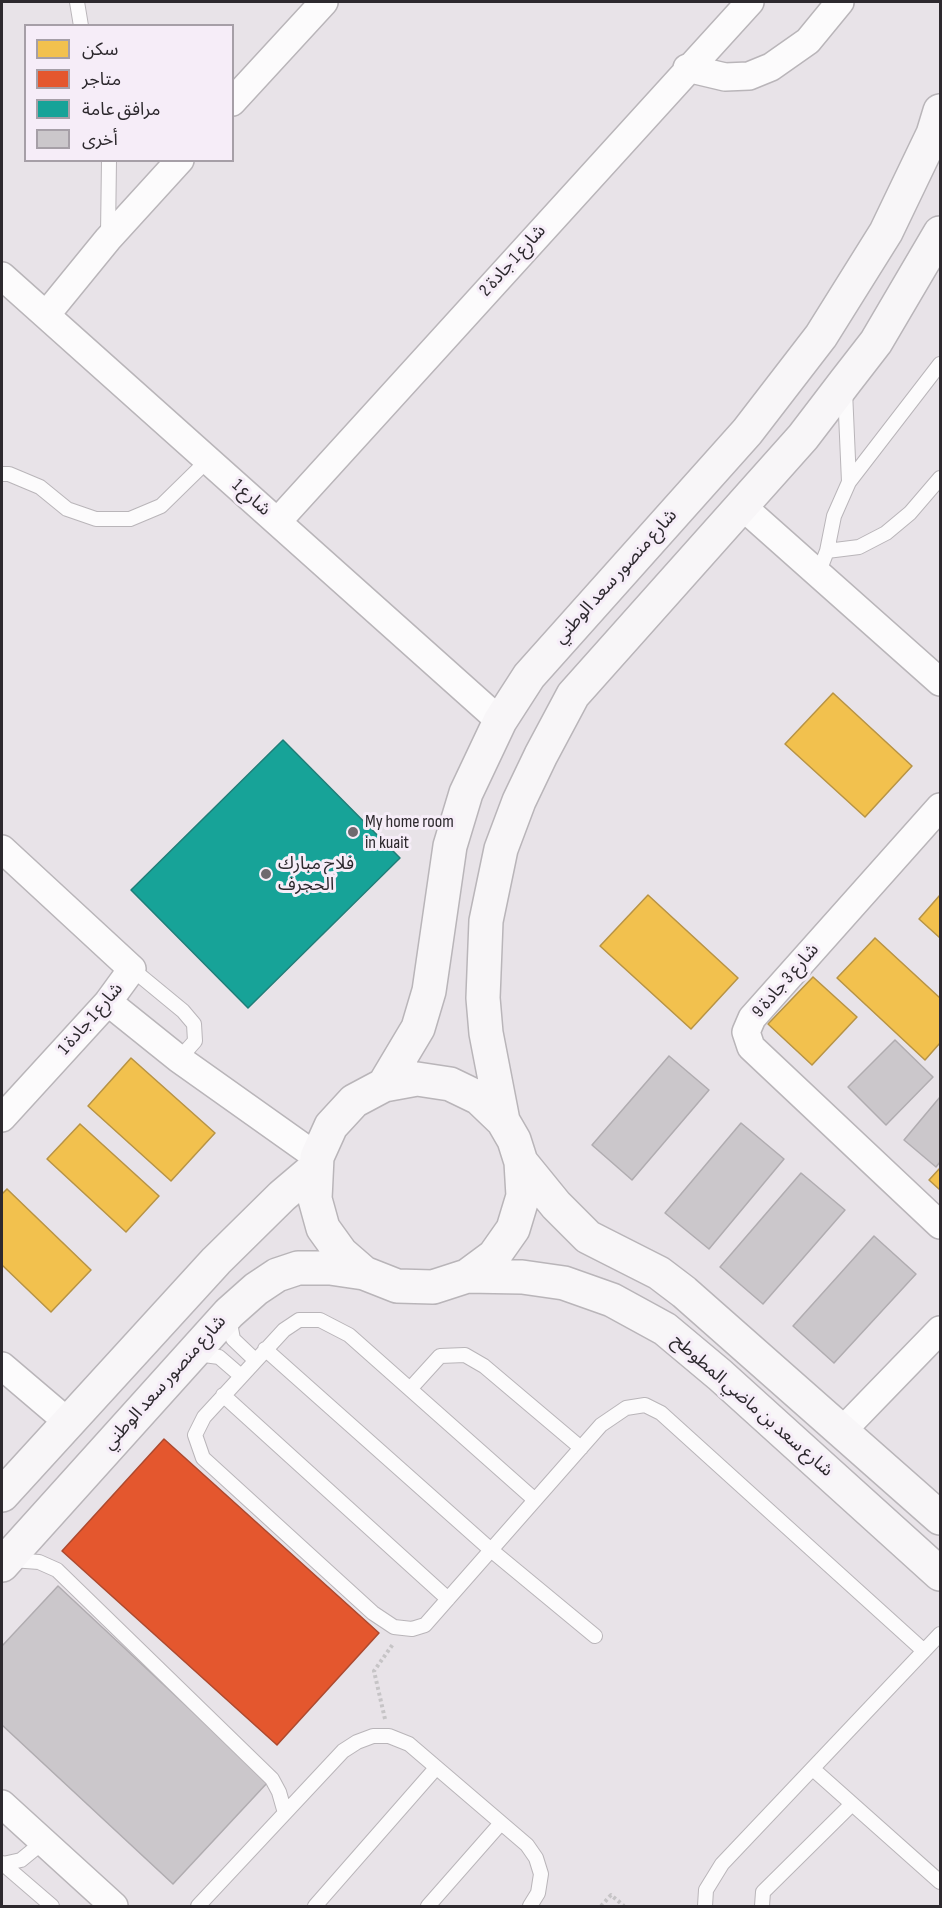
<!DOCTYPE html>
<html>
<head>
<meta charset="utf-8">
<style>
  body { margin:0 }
  #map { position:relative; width:942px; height:1908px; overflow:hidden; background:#e8e3e8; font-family:"Sofia Sans Condensed","Noto Sans Arabic",sans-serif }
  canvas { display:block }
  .frame { position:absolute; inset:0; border:3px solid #2d292e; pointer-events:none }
  .legend { position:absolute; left:24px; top:24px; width:210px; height:138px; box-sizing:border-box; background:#f6edf8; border:2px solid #a69fa7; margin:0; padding:8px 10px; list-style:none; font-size:18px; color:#2d292e }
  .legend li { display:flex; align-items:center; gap:12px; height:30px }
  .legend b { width:30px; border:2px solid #a69fa7 }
</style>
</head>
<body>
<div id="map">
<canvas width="942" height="1908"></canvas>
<div class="frame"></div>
<ul class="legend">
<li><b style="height:16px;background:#f2c14e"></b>سكن</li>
<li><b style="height:16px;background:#e4572e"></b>متاجر</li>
<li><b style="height:16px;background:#17a398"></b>مرافق عامة</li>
<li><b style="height:16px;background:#cbc7cb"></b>أخرى</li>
</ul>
</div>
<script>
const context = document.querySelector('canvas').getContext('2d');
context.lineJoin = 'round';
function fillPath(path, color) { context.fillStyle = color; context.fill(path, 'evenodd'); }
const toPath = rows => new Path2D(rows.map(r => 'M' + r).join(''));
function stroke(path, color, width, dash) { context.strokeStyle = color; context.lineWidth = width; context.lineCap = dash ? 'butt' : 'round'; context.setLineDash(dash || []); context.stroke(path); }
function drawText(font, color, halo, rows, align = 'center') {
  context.font = font + ' "Sofia Sans Condensed","Noto Sans Arabic",sans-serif'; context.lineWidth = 6; context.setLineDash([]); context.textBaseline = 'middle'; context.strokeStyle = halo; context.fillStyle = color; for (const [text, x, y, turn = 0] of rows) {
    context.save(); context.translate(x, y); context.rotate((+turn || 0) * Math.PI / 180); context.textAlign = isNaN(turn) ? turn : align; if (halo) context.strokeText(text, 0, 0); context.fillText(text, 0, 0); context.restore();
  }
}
const homes = toPath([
  [833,693,912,766,865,817,785,744,833,693],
  [648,895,738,978,691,1029,600,946,648,895],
  [940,895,940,938,919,919,940,895],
  [875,938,940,998,940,1043,925,1060,837,978,875,938],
  [813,977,857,1017,812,1065,768,1024,813,977],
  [131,1058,215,1133,171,1181,88,1106,131,1058],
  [80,1124,159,1196,126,1232,47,1159,80,1124],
  [940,1168,940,1190,929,1180,940,1168],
  [7,1189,91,1270,51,1312,2,1265,2,1194,7,1189]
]);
fillPath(homes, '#f2c14e');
stroke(homes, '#b79344', 1.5);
const shops = toPath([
  [164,1439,379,1633,277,1745,62,1551,164,1439]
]);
fillPath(shops, '#e4572e');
stroke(shops, '#ad492e', 1.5);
const public = toPath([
  [283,740,400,858,248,1008,131,890,283,740]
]);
fillPath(public, '#17a398');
stroke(public, '#1e7e78', 1.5);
const building = toPath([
  [895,1040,933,1077,886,1125,848,1087,895,1040],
  [669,1056,709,1090,632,1180,592,1145,669,1056],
  [940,1097,940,1162,936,1167,904,1140,940,1097],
  [741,1123,784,1159,709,1249,665,1213,741,1123],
  [801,1173,845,1210,763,1304,720,1267,801,1173],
  [874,1236,916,1274,834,1363,793,1326,874,1236],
  [58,1586,268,1782,173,1884,2,1725,2,1646,58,1586]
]);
fillPath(building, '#cbc7cb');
stroke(building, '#b0acb0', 1.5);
const lane = toPath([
  [77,2,81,26],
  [108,234,109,160],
  [845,391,849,482],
  [2,474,9,474,40,487,67,509,96,519,130,519,161,506,209,459],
  [827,551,859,547,886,533,910,513,940,478],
  [818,574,827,551,834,516,849,482,940,364],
  [132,969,183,1011,194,1024,195,1041,179,1059],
  [229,1318,233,1339,255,1360],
  [265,1349,491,1550,595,1636],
  [197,1354,219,1357,241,1376],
  [410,1389,440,1356,465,1355,484,1366,581,1448],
  [223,1395,448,1599],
  [535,1500,349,1335,320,1320,299,1320,284,1330,204,1417,195,1435,203,1458,373,1613,394,1627,412,1629,425,1625,601,1425,626,1408,645,1405,661,1413,924,1651],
  [12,1560,39,1562,57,1570,272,1779,279,1792,285,1813],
  [813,1769,940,1882],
  [2,1863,52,1906],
  [3,1864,21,1860,43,1842],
  [198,1906,343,1751,357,1742,373,1736,389,1736,409,1744,527,1845,536,1858,541,1874,538,1893,530,1906],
  [315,1906,436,1768],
  [428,1906,501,1823],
  [705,1906,706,1890,722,1864,940,1634],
  [762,1906,763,1892,852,1804]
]);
const street = toPath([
  [687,68,725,77,749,76,771,67,808,41,840,2],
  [232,102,324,2],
  [2,276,500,721],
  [46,315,108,239,180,160],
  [742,506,940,682],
  [278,521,750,2],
  [940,807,752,1018,746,1032,751,1047,940,1225],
  [2,849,132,969,108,1002,2,1118],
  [108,1002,179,1059,317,1157],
  [2,1366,69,1423],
  [843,1430,940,1330],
  [2,1804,114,1906]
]);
const secondary = toPath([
  [384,1085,418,1028,429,991,450,846,466,793,500,721,529,676,747,432,821,336,886,232,933,134,940,111],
  [503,1121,486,1033,483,998,486,921,501,849,519,801,541,755,573,695,803,437,845,382,876,342,940,233],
  [521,1162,523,1196,513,1229,494,1256,467,1276,433,1287,397,1286,364,1273,341,1253,323,1228,315,1199,317,1157,331,1126,354,1101,384,1085,417,1079,450,1084,479,1098,503,1121,514,1140,521,1162,556,1205,588,1237,659,1273,684,1292,940,1518],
  [467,1276,522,1277,564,1283,612,1300,665,1329,720,1375,940,1574],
  [2,1495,216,1261,282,1196,315,1168],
  [2,1565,229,1313,256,1289,277,1275,298,1268,330,1268,364,1273]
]);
stroke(lane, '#b9b5b9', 16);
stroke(street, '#b9b5b9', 30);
stroke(secondary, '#b9b5b9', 36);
stroke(toPath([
  [385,1719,374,1671,393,1644],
  [601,1906,611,1895,624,1906]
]), '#c6c4c6', 4, [3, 3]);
stroke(lane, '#fcfbfc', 14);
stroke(street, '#fcfbfc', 27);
stroke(secondary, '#f8f6f8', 33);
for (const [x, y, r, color] of [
  [353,832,6,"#6e6a6f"],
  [266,874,6,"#6e6a6f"]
]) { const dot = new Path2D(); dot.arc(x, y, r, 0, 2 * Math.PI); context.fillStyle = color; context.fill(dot); stroke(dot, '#f6edf8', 2); }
drawText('18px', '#2d292e', '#f6edf8', [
  ["شارع 1 جادة 2",513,261,-48],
  ["شارع 1",251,498,42],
  ["شارع منصور سعد الوطني",616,577,-48],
  ["شارع 3 جادة 9",786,981,-49],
  ["شارع 1 جادة 1",91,1019,-49],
  ["شارع منصور سعد الوطني",165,1383,-48],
  ["شارع سعد بن ماضي المطوطح",752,1406,41]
]);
drawText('18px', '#2d292e', '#f6edf8', [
  ["My home room",365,822],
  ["in kuait",365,843],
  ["فلاح مبارك",278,864],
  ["الحجرف",278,885]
], 'left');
</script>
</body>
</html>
